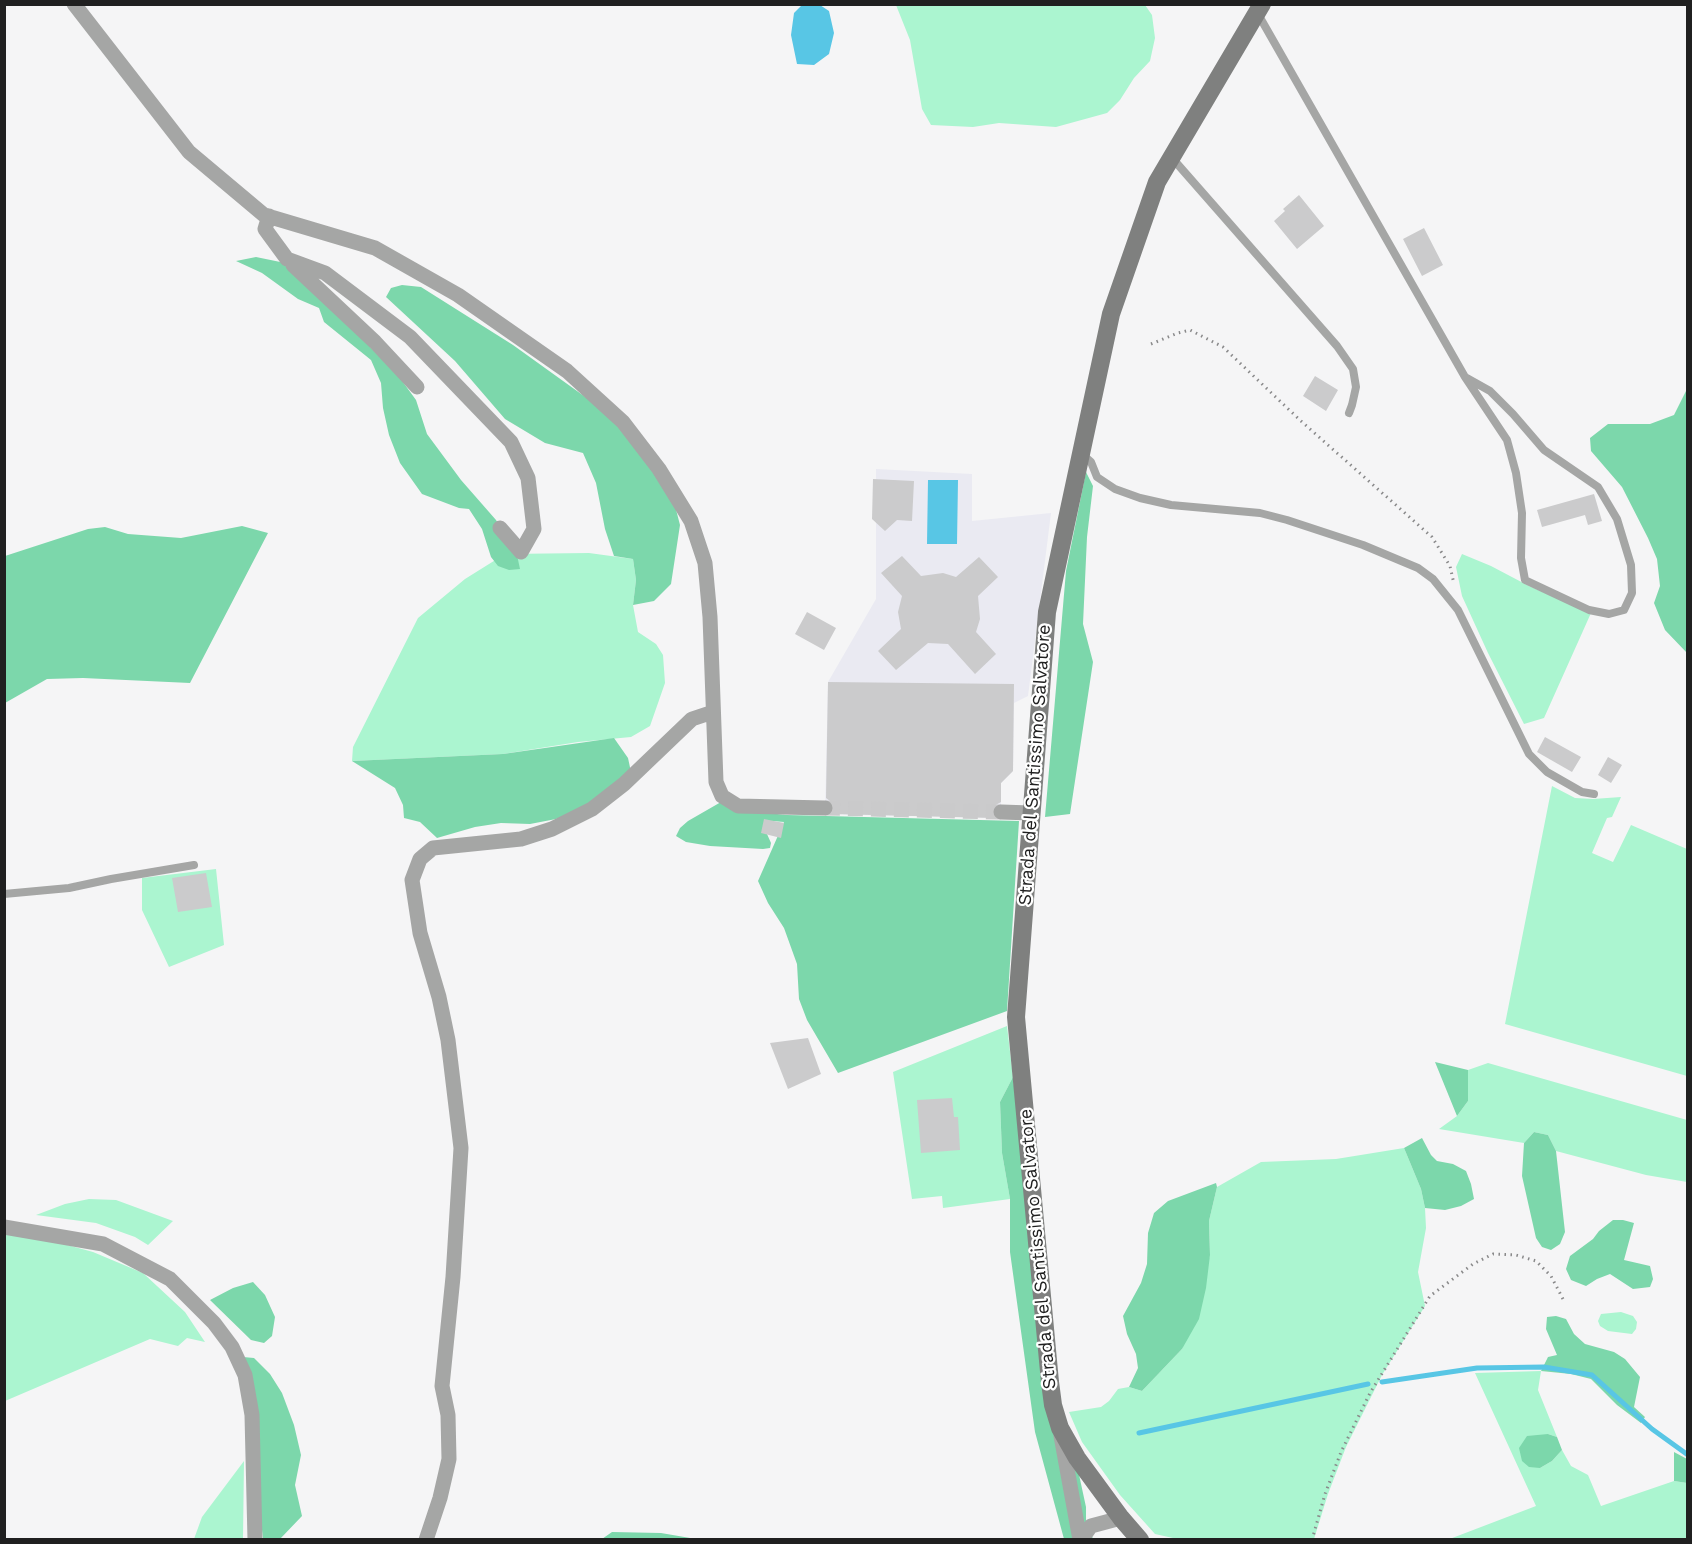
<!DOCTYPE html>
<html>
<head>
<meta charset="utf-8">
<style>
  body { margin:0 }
  #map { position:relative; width:1692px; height:1544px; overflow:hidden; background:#f5f5f6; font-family:"Work Sans",sans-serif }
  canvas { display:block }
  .frame { position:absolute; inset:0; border:6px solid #202020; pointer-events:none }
</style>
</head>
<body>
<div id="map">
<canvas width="1692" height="1544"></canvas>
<div class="frame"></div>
</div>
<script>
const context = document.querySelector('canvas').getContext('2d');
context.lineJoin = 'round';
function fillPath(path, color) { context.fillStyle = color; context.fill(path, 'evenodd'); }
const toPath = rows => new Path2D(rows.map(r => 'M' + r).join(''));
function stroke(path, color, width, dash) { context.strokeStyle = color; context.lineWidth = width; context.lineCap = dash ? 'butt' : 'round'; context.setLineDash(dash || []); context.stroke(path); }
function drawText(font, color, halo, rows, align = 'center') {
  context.font = font + ' "Work Sans",sans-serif'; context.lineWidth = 4.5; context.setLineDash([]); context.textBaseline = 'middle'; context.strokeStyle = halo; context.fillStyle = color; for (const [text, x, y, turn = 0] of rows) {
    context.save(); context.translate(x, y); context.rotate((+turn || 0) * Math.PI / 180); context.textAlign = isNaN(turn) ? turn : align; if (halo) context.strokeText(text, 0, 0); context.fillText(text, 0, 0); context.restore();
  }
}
fillPath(toPath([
  [876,469,972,474,972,521,1051,513,1028,696,1014,703,1013,771,1001,783,1001,818,825,814,828,682,876,599]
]), '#eaeaf2');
fillPath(toPath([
  [896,5,1145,5,1152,15,1155,38,1150,61,1134,78,1120,100,1107,113,1056,127,999,123,973,127,931,125,922,109,910,40],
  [589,553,633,559,636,580,633,605,638,632,656,644,663,655,665,683,650,726,631,737,578,742,503,754,352,761,353,747,418,618,465,579,505,554],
  [1462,554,1491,566,1529,586,1591,613,1544,718,1524,724,1488,653,1462,596,1456,567],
  [1552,786,1575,798,1593,799,1621,797,1612,817,1607,818,1592,853,1613,862,1631,825,1687,849,1687,1076,1505,1024],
  [216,869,224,945,169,967,142,910,142,878],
  [1007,1026,1013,1077,1000,1102,1002,1153,1010,1199,943,1208,942,1196,912,1199,893,1072],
  [1488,1063,1687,1120,1687,1182,1646,1175,1556,1151,1548,1135,1534,1132,1524,1143,1439,1129,1457,1116,1468,1101,1468,1070],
  [1404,1148,1421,1189,1425,1208,1426,1228,1418,1272,1425,1306,1382,1375,1346,1447,1328,1494,1314,1539,1182,1540,1155,1534,1120,1495,1082,1442,1069,1412,1101,1407,1109,1401,1118,1389,1129,1387,1142,1391,1182,1349,1210,1255,1209,1221,1217,1187,1261,1162,1336,1159],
  [89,1199,116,1200,173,1221,148,1245,135,1237,96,1223,36,1215,65,1204],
  [4,1234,38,1237,93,1252,143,1273,185,1312,205,1342,187,1338,178,1346,150,1339,5,1401],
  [1621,1312,1633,1316,1637,1322,1636,1329,1632,1334,1608,1331,1600,1326,1598,1321,1601,1314],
  [1541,1371,1538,1390,1557,1437,1548,1434,1540,1468,1552,1461,1562,1450,1571,1466,1588,1475,1601,1506,1674,1481,1687,1483,1687,1539,1447,1540,1536,1506,1475,1373],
  [244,1461,243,1539,194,1539,202,1517]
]), '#abf5d0');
fillPath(toPath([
  [256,257,290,264,400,378,416,400,427,434,461,480,496,520,517,555,520,569,509,570,498,566,491,557,482,529,469,509,459,508,422,494,400,463,389,435,383,408,381,383,371,360,324,322,319,308,298,299,262,273,236,261],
  [402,285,421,287,513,345,609,414,672,494,680,525,671,584,654,601,633,605,636,580,633,559,614,556,605,529,596,483,583,453,545,443,505,419,455,361,386,297,391,288],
  [1687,389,1687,653,1665,630,1654,603,1660,586,1657,559,1648,538,1622,487,1591,451,1590,438,1608,424,1650,424,1674,415],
  [1086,472,1093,486,1087,537,1083,624,1093,662,1070,814,1045,817,1066,571],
  [242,526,268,533,190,683,83,678,47,679,5,703,5,556,88,529,105,527,128,534,181,538],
  [614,738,628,758,631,772,599,803,556,819,530,824,501,823,475,827,437,838,420,822,404,818,403,805,395,788,352,761,503,754],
  [721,802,738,810,787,815,1019,821,1007,1011,838,1073,807,1020,799,999,797,964,784,928,768,903,758,881,784,822,773,821,763,825,771,843,770,848,763,849,710,846,686,842,676,836,680,828,688,821],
  [1435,1062,1468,1070,1468,1101,1457,1116],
  [1013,1077,1044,1356,1078,1470,1086,1507,1086,1520,1093,1539,1064,1539,1035,1432,1010,1252,1010,1199,1002,1153,1000,1102],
  [1534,1132,1548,1135,1556,1151,1565,1232,1560,1244,1551,1250,1542,1247,1536,1238,1522,1176,1524,1143],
  [1422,1138,1431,1155,1437,1161,1453,1164,1466,1171,1471,1184,1474,1199,1461,1206,1445,1210,1425,1208,1421,1189,1404,1148],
  [1216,1183,1217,1187,1209,1221,1210,1255,1206,1288,1199,1319,1182,1349,1142,1391,1129,1387,1138,1368,1136,1354,1127,1334,1123,1316,1141,1283,1147,1264,1148,1233,1154,1213,1168,1201],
  [1613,1220,1623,1220,1634,1223,1624,1260,1650,1266,1653,1279,1650,1287,1633,1289,1610,1274,1597,1279,1586,1286,1571,1280,1566,1269,1570,1256,1593,1239,1599,1231],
  [253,1282,265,1295,275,1317,272,1336,264,1343,251,1340,210,1300,233,1288],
  [1556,1316,1566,1319,1574,1334,1585,1344,1614,1352,1625,1359,1640,1377,1634,1407,1645,1417,1641,1423,1617,1405,1591,1379,1571,1374,1541,1371,1548,1357,1557,1355,1546,1329,1547,1317],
  [243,1357,254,1358,270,1374,282,1393,294,1425,301,1455,295,1485,302,1516,280,1539,263,1539],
  [1548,1434,1557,1437,1562,1450,1552,1461,1540,1468,1529,1467,1522,1461,1519,1448,1527,1436],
  [1674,1452,1687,1459,1687,1483,1674,1481],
  [612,1532,661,1533,696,1539,602,1539]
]), '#7cd7ab');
fillPath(toPath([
  [802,5,820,5,829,11,834,33,829,54,814,65,797,64,791,35,794,13],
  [928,480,958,480,957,544,927,544]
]), '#58c6e5');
stroke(toPath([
  [1382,1382,1477,1368,1544,1367,1592,1375,1652,1429,1688,1455],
  [1139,1433,1368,1384]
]), '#58c6e5', 5);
fillPath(toPath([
  [1299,195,1324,226,1297,249,1274,221,1285,211,1283,209],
  [1424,228,1443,265,1422,276,1403,239],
  [1315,376,1338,390,1326,411,1303,396],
  [873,479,914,481,912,521,897,520,885,531,872,519],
  [1594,494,1602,521,1588,525,1585,515,1542,527,1537,510],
  [902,556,921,576,943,573,956,577,979,557,998,577,978,596,980,619,976,632,996,654,975,674,948,644,928,643,896,670,878,651,901,629,898,612,902,596,881,573],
  [807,612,836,628,824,650,795,634],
  [828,682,1014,684,1013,771,1001,783,1001,802,992,807,991,812,993,818,832,814,835,809,834,804,826,798],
  [1545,737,1581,757,1572,772,1537,752],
  [1608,757,1622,765,1611,783,1598,775],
  [764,819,784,823,781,838,761,833],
  [206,873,212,907,178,912,172,878],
  [808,1038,821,1074,788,1089,770,1043],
  [952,1098,954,1117,958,1117,960,1150,921,1153,917,1100]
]), '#cbcbcc');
stroke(toPath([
  [825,808,1001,812]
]), '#cacacb', 15, [15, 8]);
stroke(toPath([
  [1151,344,1178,333,1190,330,1223,347,1302,422,1432,537,1450,566,1454,584],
  [1312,1540,1325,1494,1341,1452,1370,1393,1430,1296,1473,1264,1493,1254,1516,1255,1536,1261,1551,1276,1563,1299]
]), '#89898a', 3, [1.5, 4.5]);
stroke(toPath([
  [1258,14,1465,377,1490,391,1513,414,1544,450,1598,487,1617,519,1631,565,1632,593,1624,610,1609,614,1589,610,1525,580,1521,558,1522,513,1516,473,1507,440,1465,377],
  [1173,159,1337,346,1353,369,1356,387,1352,405,1349,413],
  [1082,454,1091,462,1097,477,1115,489,1140,498,1171,505,1260,513,1287,520,1363,545,1418,568,1433,579,1458,610,1529,754,1547,772,1582,792,1594,794],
  [4,894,69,888,111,879,194,865]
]), '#a5a6a5', 8);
stroke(toPath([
  [74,4,189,152,264,215,375,248,458,295,567,371,623,422,659,469,691,521,705,563,710,617,716,782,722,796,738,806,825,808],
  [269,216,265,229,287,259,325,273,410,337,511,442,528,478,534,529,521,552,500,528],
  [293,265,375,342,417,387],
  [1001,812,1031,813],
  [4,1227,103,1244,170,1279,214,1323,232,1347,245,1375,252,1415,255,1540],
  [1061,1436,1080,1540],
  [426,1540,440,1498,449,1459,448,1415,442,1386,453,1277,461,1148,448,1040,439,997,420,933,412,880,420,859,433,848,521,839,552,829,592,809,624,784,692,719,713,712],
  [1081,1540,1091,1526,1121,1518]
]), '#a5a6a5', 15);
stroke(toPath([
  [1140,1540,1121,1518,1077,1458,1060,1428,1053,1405,1050,1382,1016,1017,1047,612,1111,314,1157,182,1262,4]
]), '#7f807f', 18);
drawText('18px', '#202020', '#fff', [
  ["Strada del Santissimo Salvatore",1035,765,-86],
  ["Strada del Santissimo Salvatore",1038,1249,-95]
]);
</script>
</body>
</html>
